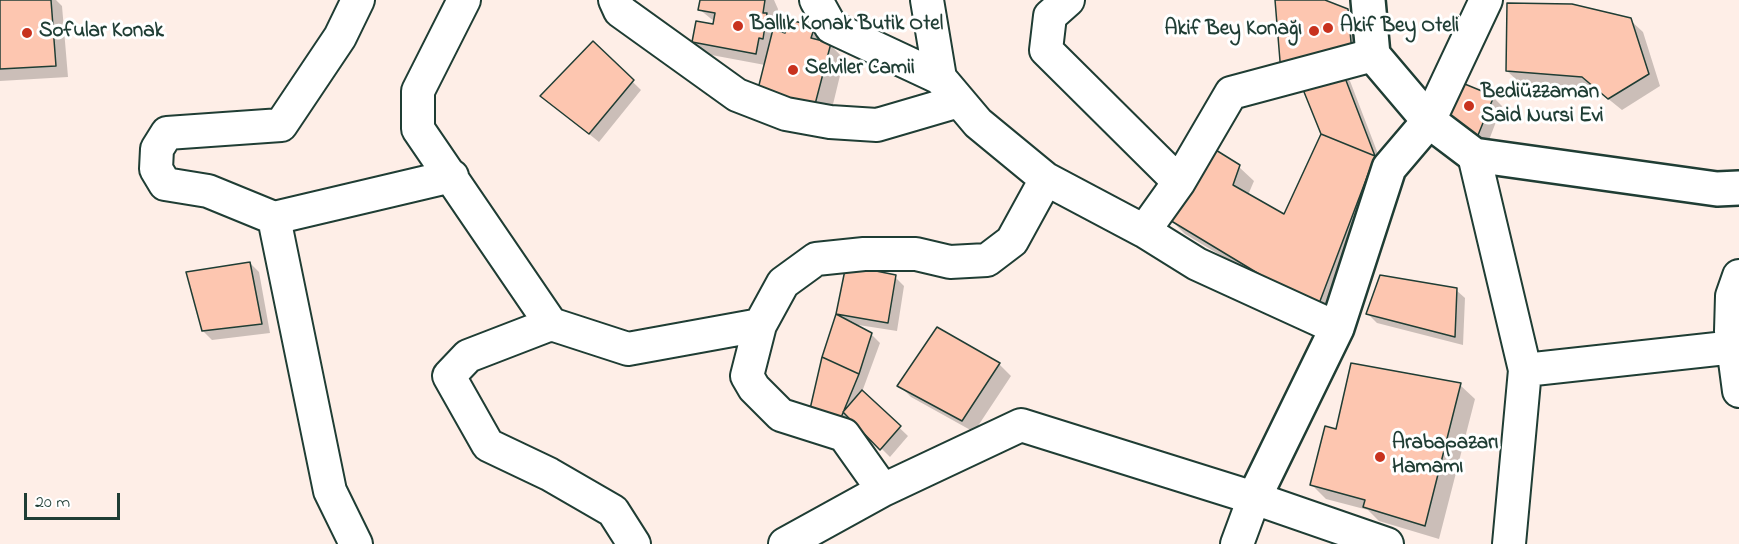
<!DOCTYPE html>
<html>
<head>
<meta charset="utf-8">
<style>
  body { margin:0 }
  #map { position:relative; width:1739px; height:544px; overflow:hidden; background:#feeee7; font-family:"Indie Flower",sans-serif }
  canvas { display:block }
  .scale { position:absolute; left:24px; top:493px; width:96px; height:27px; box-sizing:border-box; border:3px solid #1f3d34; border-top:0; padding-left:8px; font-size:18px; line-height:21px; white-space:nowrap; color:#1f3d34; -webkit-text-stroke:4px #fff; paint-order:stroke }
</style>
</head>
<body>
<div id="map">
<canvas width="1739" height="544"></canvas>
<div class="scale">20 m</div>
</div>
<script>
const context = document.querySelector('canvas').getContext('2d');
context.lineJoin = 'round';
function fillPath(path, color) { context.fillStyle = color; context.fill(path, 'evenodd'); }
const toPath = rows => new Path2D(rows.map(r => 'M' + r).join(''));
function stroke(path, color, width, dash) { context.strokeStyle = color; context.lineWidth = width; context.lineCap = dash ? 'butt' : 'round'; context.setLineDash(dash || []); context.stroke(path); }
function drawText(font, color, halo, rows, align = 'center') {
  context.font = font + ' "Indie Flower",sans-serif'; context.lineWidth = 6; context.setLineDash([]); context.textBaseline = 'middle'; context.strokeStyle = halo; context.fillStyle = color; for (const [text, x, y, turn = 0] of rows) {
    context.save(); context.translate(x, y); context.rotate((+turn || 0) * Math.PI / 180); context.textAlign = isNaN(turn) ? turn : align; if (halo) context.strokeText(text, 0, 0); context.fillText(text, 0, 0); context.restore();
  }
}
fillPath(toPath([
  [0,0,56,0,62,6,68,77,0,81],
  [701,0,774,0,778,9,775,23,779,27,778,32,786,35,814,28,844,59,828,125,765,65,706,54,693,42,715,22,699,9],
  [1277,0,1320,0,1347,10,1356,19,1360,61],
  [1630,20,1643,32,1660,86,1622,110,1596,89,1520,83,1507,71],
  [593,43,641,90,599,142,542,96],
  [1341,72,1350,81,1383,167,1332,322,1185,234,1170,219,1239,167,1254,181,1248,195,1285,216,1322,134],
  [1493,97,1502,106,1486,148,1456,125],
  [250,263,259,272,270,333,212,340,203,331],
  [848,266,895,277,904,286,897,331,852,324,871,334,880,343,862,392,908,436,890,457,852,419,848,428,821,417],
  [1456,290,1465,298,1463,345,1377,323,1368,314],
  [999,364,1011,376,974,432,911,397,899,385],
  [1460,385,1475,399,1439,539,1379,521,1368,510,1326,499,1311,484,1337,430]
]), '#0003');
const building = toPath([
  [0,0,51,0,56,66,0,69,0,0],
  [700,0,765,0,763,13,767,13,763,39,759,38,756,54,692,42,696,21,713,24,715,13,698,10,700,0],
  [1275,0,1325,0,1348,9,1352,53,1281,73,1275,0],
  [1507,3,1572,4,1631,18,1649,74,1608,99,1582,77,1506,71,1507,3],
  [789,20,815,26,811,38,831,43,813,112,756,97,773,29,785,33,789,20],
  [593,41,634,80,589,134,540,96,593,41],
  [1342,70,1375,156,1321,134,1302,87,1342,70],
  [1455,80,1494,96,1476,140,1445,116,1455,80],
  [1321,134,1375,156,1317,309,1168,219,1211,147,1240,165,1233,185,1284,214,1321,134],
  [250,262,262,324,202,331,186,272,250,262],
  [846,265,896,275,888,323,836,314,846,265],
  [1380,275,1457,288,1455,337,1366,314,1380,275],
  [836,314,872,333,859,374,822,357,836,314],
  [937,327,1000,363,962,421,897,386,937,327],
  [822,357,859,374,840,420,810,409,822,357],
  [1351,363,1461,383,1425,526,1363,507,1365,500,1310,485,1325,426,1336,429,1351,363],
  [862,390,901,426,880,450,843,412,862,390]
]);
fillPath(building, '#fdc6b0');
stroke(building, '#1f3d34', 1.5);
const street = toPath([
  [464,0,418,91,418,129,551,324],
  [615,0,620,11,737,95,786,114,830,122,877,125,959,101],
  [816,0,831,27,940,78,978,123,1046,179,1144,231,1197,264,1337,328],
  [927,0,940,78],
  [1068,0,1050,16,1046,50,1179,182],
  [1429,121,1486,0],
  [1474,155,1525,370,1509,544],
  [274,218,452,176],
  [1144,231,1179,182,1231,93,1373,55],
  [1739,276,1732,296,1731,331,1739,391],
  [1525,370,1735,347],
  [883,490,844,435,781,415,754,388,747,376,760,325,783,283,816,259,864,254,916,254,950,262,987,260,1012,241,1046,179],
  [356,544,330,491,274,218,208,191,165,184,156,169,157,149,167,133,281,125,340,37,358,0],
  [634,544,613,511,549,474,488,445,449,376,468,356,551,324,628,349,760,325],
  [785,544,883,490,1021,425,1254,498,1387,544],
  [1237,544,1254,498]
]);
const secondary = toPath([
  [1429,121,1474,155,1717,189,1739,188],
  [1254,498,1337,328,1389,168,1429,121,1373,55,1368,0]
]);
stroke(street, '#1f3d34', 36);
stroke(secondary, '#1f3d34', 38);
stroke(street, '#fff', 32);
stroke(secondary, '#fff', 33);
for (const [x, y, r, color] of [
  [738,26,6,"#c8321e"],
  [1328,28,6,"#c8321e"],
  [1314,31,6,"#c8321e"],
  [27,33,6,"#c8321e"],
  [793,70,6,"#c8321e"],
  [1469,106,6,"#c8321e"],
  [1380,457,6,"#c8321e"]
]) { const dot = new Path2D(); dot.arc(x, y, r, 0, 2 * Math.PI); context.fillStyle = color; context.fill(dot); stroke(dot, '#fff', 2); }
drawText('bold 21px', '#1f3d34', '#fff', [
  ["Ballık Konak Butik Otel",750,26],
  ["Akif Bey Oteli",1340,28],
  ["Akif Bey Konağı",1302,31,"right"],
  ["Sofular Konak",39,33],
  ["Selviler Camii",805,70],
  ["Bediüzzaman",1481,94],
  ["Said Nursi Evi",1481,118],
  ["Arabapazarı",1392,445],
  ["Hamamı",1392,469]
], 'left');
</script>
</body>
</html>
